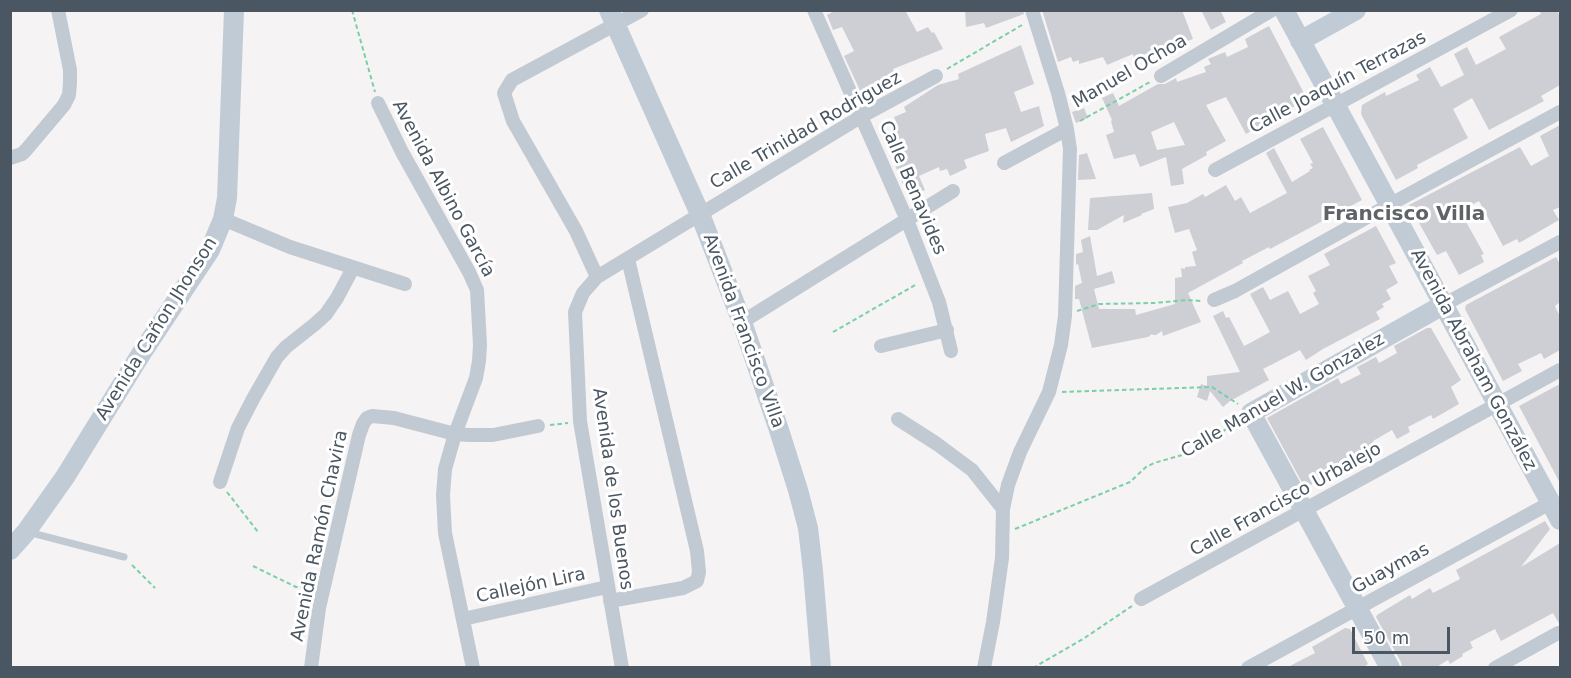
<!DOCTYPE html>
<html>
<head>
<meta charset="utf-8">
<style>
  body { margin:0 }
  #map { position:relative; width:1571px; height:678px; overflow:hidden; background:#f5f3f3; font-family:"DejaVu Sans",sans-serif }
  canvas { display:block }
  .frame { position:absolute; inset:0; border:12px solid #4a5661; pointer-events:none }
  .scale { position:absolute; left:1352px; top:627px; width:98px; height:27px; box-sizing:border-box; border:3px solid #4a5661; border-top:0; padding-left:8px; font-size:18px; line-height:21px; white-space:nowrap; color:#4a5661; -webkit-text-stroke:4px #fff; paint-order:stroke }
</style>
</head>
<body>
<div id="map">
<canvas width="1571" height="678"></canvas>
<div class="frame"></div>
<div class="scale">50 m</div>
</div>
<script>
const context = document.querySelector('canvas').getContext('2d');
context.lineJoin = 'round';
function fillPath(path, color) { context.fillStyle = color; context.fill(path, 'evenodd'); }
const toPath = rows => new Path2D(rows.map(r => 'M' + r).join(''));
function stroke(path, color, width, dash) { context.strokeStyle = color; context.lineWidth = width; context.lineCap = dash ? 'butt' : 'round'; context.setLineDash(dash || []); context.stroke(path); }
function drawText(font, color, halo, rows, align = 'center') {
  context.font = font + ' "DejaVu Sans",sans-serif'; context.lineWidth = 6; context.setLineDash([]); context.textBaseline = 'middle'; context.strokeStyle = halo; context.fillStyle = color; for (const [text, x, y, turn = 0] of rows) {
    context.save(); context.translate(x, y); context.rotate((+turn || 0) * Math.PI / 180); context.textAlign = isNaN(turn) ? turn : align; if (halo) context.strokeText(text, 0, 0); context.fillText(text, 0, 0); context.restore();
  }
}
fillPath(toPath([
  [836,10,905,10,917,32,928,27,932,33,934,32,943,49,893,69,894,72,888,75,890,81,863,97,844,56,854,51,842,27,833,30,827,15],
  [965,10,1023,10,1024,14,986,28,984,23,966,27],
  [1042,10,1182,10,1193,39,1168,48,1170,51,1160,57,1157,50,1134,58,1133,54,1107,65,1103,57,1079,64,1079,60,1073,62,1071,57,1058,62],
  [1201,10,1220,10,1226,22,1211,30],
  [1539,10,1557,10,1560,17,1560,85,1541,96,1544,101,1489,130,1472,98,1453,109,1468,138,1417,165,1418,168,1396,180,1361,114,1362,105,1385,92,1386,96,1419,80,1416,75,1430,67,1441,87,1464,75,1454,54,1467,47,1476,65,1506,49,1499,37,1541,14],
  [1269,26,1307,99,1246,134,1226,97,1206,105,1226,141,1206,152,1207,155,1182,169,1184,184,1171,186,1166,157,1140,167,1135,154,1114,159,1106,135,1114,132,1111,121,1112,120,1102,98,1113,93,1119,106,1158,84,1165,84,1176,78,1177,82,1206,72,1204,67,1211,64,1208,59,1225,52,1227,57,1248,47,1245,39],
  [1174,122,1185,145,1157,150,1151,132],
  [1021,45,1034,84,1014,92,1021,112,1039,106,1044,126,1011,142,1006,128,985,134,989,151,964,160,967,168,950,176,947,169,940,171,939,167,919,176,925,190,908,197,886,143,896,139,892,123,896,122,894,117,906,112,904,107,938,85,959,79,958,74],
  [1084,108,1088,118,1076,123,1072,112],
  [1560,125,1560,207,1553,210,1559,220,1519,243,1517,239,1503,246,1479,201,1460,211,1484,254,1481,255,1484,262,1459,275,1446,251,1437,255,1409,205,1520,147,1531,166,1549,156,1540,136],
  [1323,127,1362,200,1270,249,1269,247,1242,261,1243,263,1188,293,1201,322,1163,336,1162,331,1156,335,1153,335,1152,334,1148,337,1092,348,1079,299,1075,299,1075,286,1082,283,1078,264,1076,265,1076,254,1083,252,1081,240,1090,236,1097,276,1112,271,1115,283,1094,289,1099,309,1135,309,1136,315,1175,304,1175,278,1182,277,1181,268,1185,269,1185,267,1196,266,1192,252,1197,250,1189,229,1175,233,1168,207,1187,203,1203,194,1205,197,1226,185,1235,201,1241,197,1250,213,1287,193,1266,153,1274,148,1292,182,1310,171,1309,170,1313,168,1310,164,1313,163,1300,139],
  [1087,153,1096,179,1078,180,1079,155],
  [1152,193,1154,209,1141,214,1142,215,1123,223,1124,215,1097,230,1088,230,1090,198],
  [1376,226,1396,263,1389,266,1398,283,1386,290,1391,299,1382,304,1384,307,1376,312,1380,319,1323,349,1306,360,1300,350,1263,369,1269,380,1230,401,1223,407,1210,391,1207,401,1197,397,1201,384,1207,386,1207,376,1240,372,1213,316,1223,311,1226,318,1229,317,1244,346,1250,343,1270,332,1250,294,1263,287,1270,300,1288,291,1300,314,1319,304,1313,293,1316,291,1308,276,1330,265,1324,254],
  [1556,257,1560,264,1560,302,1555,306,1560,317,1560,350,1544,359,1541,353,1518,364,1522,371,1503,381,1465,309,1466,305],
  [1427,328,1431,328,1461,380,1451,387,1459,404,1433,419,1431,415,1408,427,1410,432,1397,439,1392,430,1373,441,1378,449,1305,488,1267,418,1338,378,1341,384,1361,374,1357,367,1376,357,1379,363,1397,353,1394,346],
  [1560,384,1560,483,1519,406],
  [1545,521,1550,529,1521,567,1560,543,1560,625,1553,613,1501,641,1495,629,1470,642,1473,648,1462,654,1463,656,1450,664,1448,660,1435,668,1402,668,1401,662,1376,617,1377,615,1410,595,1412,599,1430,588,1433,593,1460,579,1456,570],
  [1345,628,1350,629,1368,664,1362,668,1286,668,1315,653,1312,647]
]), '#cdcfd5');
stroke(toPath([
  [352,10,375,92],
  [947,69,1022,25],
  [1080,121,1150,82],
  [1077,311,1099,304,1154,303,1187,300,1202,301],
  [833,332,917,284],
  [1062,392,1212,387,1238,404],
  [550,425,568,423],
  [227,492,258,532],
  [1015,529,1130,482,1146,467,1154,463,1186,454,1198,448,1237,422],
  [132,565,155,588],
  [253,566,296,587,311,588],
  [1033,668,1083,639,1132,606]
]), '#7ad0a6', 2, [4.5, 3]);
stroke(toPath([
  [28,532,124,557]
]), '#c1cad2', 7);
stroke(toPath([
  [814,10,907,220,939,302,951,351],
  [1161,76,1272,10],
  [378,103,402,152,469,272,477,290,480,345,479,361,476,378,455,434,445,469,443,495,445,533,473,668],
  [10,158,22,154,26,150,64,105,69,95,70,83,70,70,58,10],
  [1004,163,1067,129],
  [1215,170,1511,10],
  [223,219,290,247,405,284],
  [597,277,576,231,513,121,504,93,512,80,642,10],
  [1214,300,1235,291,1389,205,1560,112],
  [1443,305,1560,242],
  [742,322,953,191],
  [881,346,947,330],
  [898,419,937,444,972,470,1003,509],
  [220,482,238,428,254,397,277,357,286,347,315,324,326,314,337,298,353,268],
  [1141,599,1560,370],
  [610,601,683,588,697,581,699,572,697,551,628,259],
  [463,619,607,587],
  [311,668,319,608,359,435,363,424,367,418,372,416,394,418,455,434,469,435,493,435,538,426],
  [622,668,580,421,575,312,583,293,597,277,862,116,936,76],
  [984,668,993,622,1002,558,1003,509,1008,485,1020,452,1049,392,1061,345,1065,316,1070,149,1067,129,1058,93,1032,10],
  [1248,668,1550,503],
  [1495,668,1558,633]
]), '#c1cad2', 14);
stroke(toPath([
  [609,10,700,214,742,322,779,430,798,490,808,528,813,571,821,668],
  [1284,10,1560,520],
  [1300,41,1356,10],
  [10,550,26,532,65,477,141,354,210,250,223,219,227,198,234,10],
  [1390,668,1251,413,1443,305]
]), '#c1cbd6', 20);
drawText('18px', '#4a5661', '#fff', [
  ["Manuel Ochoa",1130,72,-30],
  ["Calle Joaquín Terrazas",1338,83,-28],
  ["Calle Trinidad Rodriguez",806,131,-30],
  ["Calle Benavides",912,188,67],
  ["Avenida Albino García",443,189,62],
  ["Avenida Cañon Jhonson",157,329,-58],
  ["Avenida Francisco Villa",743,331,70],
  ["Avenida Abraham González",1473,360,62],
  ["Calle Manuel W. Gonzalez",1283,396,-30],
  ["Avenida de los Buenos",612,489,82],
  ["Calle Francisco Urbalejo",1286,500,-29],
  ["Avenida Ramón Chavira",320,536,-78],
  ["Guaymas",1391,569,-29],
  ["Callejón Lira",531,586,-12]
]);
drawText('bold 20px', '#5f6368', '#fff', [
  ["Francisco Villa",1404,215]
]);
</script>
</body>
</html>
